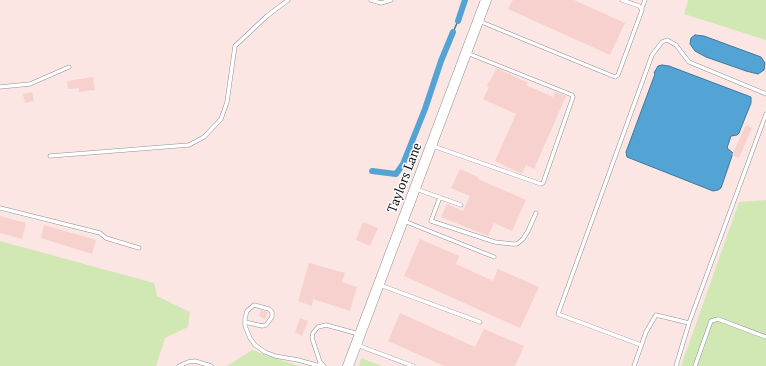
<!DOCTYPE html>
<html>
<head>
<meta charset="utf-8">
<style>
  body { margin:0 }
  canvas { display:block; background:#f3f5fc }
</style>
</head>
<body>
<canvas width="766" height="366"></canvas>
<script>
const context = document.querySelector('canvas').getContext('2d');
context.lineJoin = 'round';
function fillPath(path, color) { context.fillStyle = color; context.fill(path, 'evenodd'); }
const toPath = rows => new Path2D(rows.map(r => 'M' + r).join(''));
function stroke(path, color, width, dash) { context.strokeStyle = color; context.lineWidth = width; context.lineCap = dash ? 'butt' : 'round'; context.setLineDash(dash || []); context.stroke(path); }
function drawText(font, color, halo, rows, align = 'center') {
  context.font = font + ' "PT Serif",serif'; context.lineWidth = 3; context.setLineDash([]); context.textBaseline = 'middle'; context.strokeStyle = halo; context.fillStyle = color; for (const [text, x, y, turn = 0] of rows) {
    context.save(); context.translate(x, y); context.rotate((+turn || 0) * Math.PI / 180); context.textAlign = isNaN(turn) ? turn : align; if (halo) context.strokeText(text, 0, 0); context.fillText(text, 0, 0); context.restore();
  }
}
fillPath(toPath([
  [0,0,766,0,766,202,687,366,0,366]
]), '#fbe6e4');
fillPath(toPath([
  [688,0,766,0,766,40,684,14],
  [766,200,766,366,681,366,739,202],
  [0,241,154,283,157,296,190,312,188,327,165,338,156,366,0,366],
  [252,350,298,366,227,366],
  [361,358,382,366,359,366]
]), '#d1e8b4');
const water = toPath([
  [695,35,704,36,761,57,765,63,764,70,758,74,746,71,706,57,695,51,690,44,691,38,695,35],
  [662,65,669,66,751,97,751,103,739,133,737,135,731,136,727,148,733,153,721,188,718,190,713,191,627,157,626,152,655,74,654,73,658,66,662,65]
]);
fillPath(water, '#54a3d5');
stroke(water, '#40789b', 1);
stroke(toPath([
  [453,32,458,21]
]), '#40789b', 1.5);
stroke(toPath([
  [458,21,465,0],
  [372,171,396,174,403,164,425,109,441,61,453,32]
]), '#54a3d5', 6);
fillPath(toPath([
  [513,0,574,0,625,23,610,55,508,9],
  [496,68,528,83,526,85,553,97,555,92,566,96,534,169,526,165,522,174,495,161,516,114,483,99,489,87,487,86,489,81,490,82],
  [93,77,95,90,79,92,79,88,68,89,67,81],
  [32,92,34,101,25,103,23,94],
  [746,125,752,128,739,158,732,155],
  [460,169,478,177,478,179,526,200,512,231,494,223,488,236,441,217,447,204,463,211,470,196,451,188],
  [0,216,26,223,22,239,0,233],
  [363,222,378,228,370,246,356,240],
  [44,225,96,240,92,254,41,238],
  [420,239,459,256,456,264,493,281,498,269,539,287,520,328,404,276],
  [309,263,345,273,342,282,357,287,350,311,313,299,312,306,298,301],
  [261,310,268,312,265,319,259,316],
  [400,313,475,347,484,329,524,346,515,366,444,366,388,341],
  [300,318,308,321,302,336,295,332]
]), '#f7d1cd');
const lane = toPath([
  [371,0,381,3,391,0],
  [642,8,645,0],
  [479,21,615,77,618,75,642,10,639,6,622,0],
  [0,87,30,84,69,67],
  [433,146,541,184,543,183,573,97,572,95,467,53],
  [50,156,189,145,204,137,221,119,227,102,235,46,267,16,288,0],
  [416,189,461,205],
  [440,197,431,221,495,242,512,244,517,244,523,239,528,231,536,213],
  [0,208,100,233,106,238,139,248],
  [404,221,494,257],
  [380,285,480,322],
  [245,322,262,326,266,325,272,317,272,312,269,309,254,305,247,311,245,318,245,326,250,338,255,345,265,352,275,356,298,360,316,365,323,365],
  [357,345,413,366],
  [641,345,558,314,652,55,662,42,667,40,676,45,689,62,766,94],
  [179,366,188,362,195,361,211,366],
  [324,366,320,362,312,338,313,333,318,327,326,325,359,334],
  [634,366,646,332,656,315,689,323],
  [676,366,689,323,766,114],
  [695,366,711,321,718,319,766,337]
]);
const secondary = toPath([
  [348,366,486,0]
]);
stroke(lane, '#8f9198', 4.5);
stroke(secondary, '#8f9198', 11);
stroke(lane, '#fff', 3.5);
stroke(secondary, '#fff', 10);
drawText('13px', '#121215', '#fff', [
  ["Taylors Lane",405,178,-69]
]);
</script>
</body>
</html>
